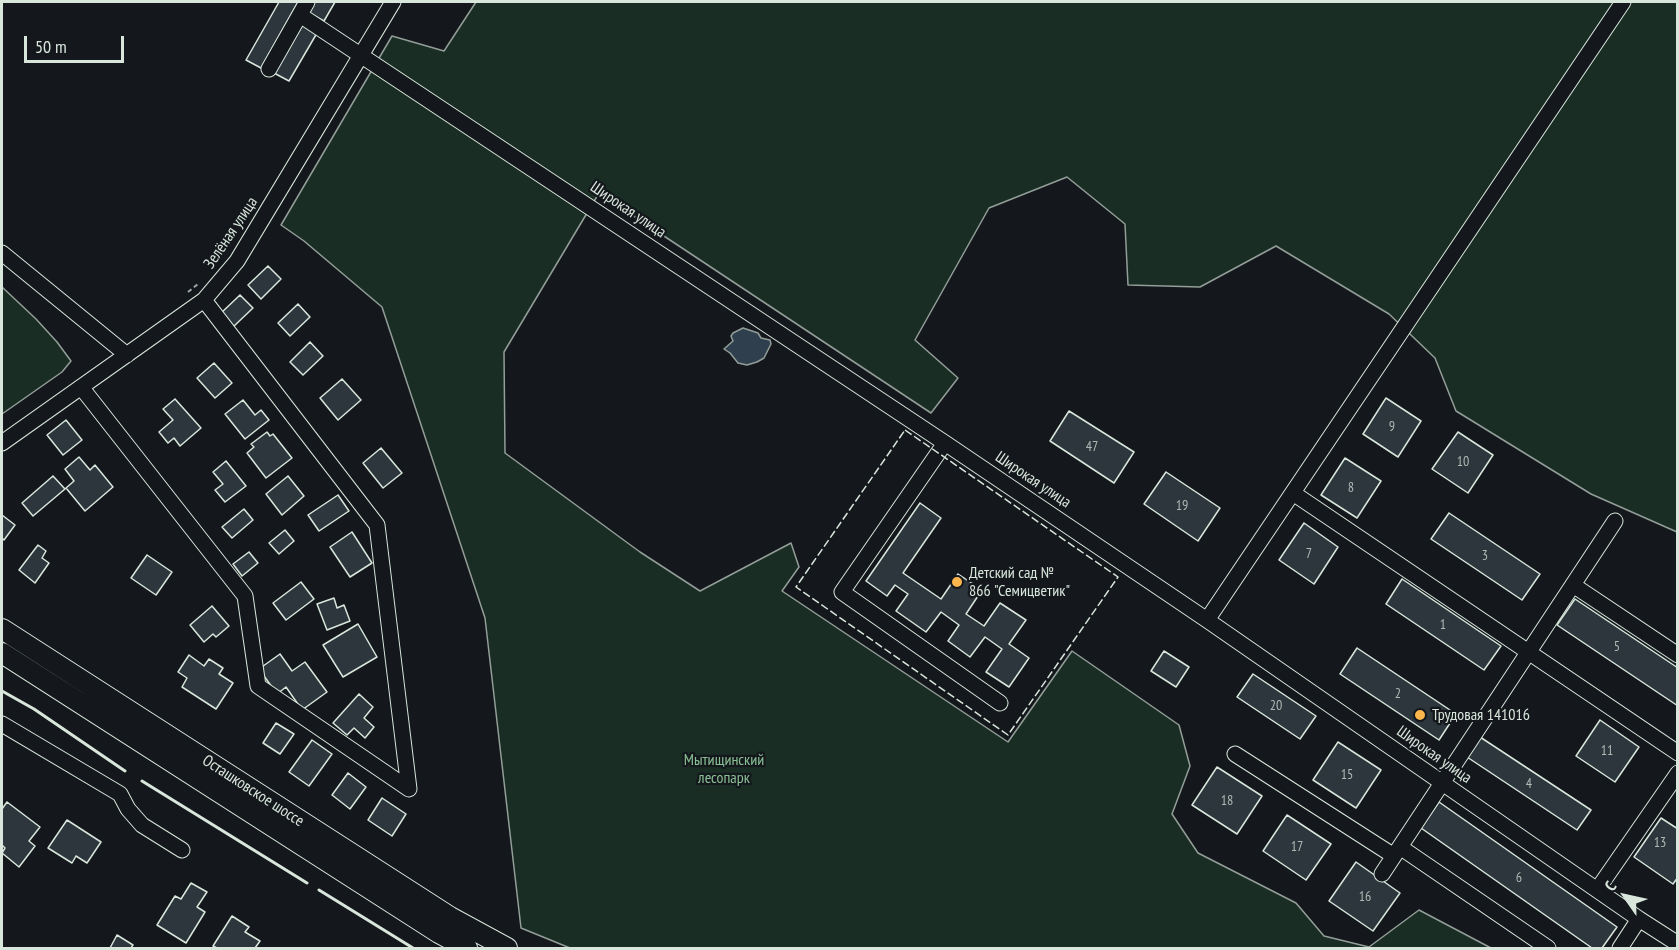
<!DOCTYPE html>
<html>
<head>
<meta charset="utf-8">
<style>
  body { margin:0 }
  #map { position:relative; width:1679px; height:950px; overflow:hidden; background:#14181c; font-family:"PT Sans Narrow",sans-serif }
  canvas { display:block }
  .frame { position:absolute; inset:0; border:3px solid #d8e6dc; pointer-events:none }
  .north { position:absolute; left:1595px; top:866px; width:60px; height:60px; -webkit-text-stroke:4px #14181c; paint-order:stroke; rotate:304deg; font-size:16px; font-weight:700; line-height:24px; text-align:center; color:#d8e6dc }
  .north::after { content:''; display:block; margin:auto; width:21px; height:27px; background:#d8e6dc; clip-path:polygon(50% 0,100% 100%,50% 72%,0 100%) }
  .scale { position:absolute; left:24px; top:36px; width:100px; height:27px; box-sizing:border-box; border:3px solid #d8e6dc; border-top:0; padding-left:8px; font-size:18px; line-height:21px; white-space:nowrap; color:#d8e6dc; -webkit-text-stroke:4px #14181c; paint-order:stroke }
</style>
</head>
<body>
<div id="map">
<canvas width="1679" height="950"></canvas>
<div class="frame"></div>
<div class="north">С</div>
<div class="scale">50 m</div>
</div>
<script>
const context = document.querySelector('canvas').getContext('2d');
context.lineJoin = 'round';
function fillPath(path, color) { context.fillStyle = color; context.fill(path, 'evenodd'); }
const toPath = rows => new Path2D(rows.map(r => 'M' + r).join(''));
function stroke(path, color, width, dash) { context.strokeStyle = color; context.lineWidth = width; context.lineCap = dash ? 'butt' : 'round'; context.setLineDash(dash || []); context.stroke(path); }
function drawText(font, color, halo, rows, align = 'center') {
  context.font = font + ' "PT Sans Narrow",sans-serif'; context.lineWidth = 4.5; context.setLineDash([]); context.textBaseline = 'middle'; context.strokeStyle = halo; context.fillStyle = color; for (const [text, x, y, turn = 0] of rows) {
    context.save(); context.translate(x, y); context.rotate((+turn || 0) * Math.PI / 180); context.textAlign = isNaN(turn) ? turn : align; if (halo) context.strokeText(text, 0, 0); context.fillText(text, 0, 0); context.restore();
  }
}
const green = toPath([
  [476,2,1677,2,1677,532,1591,494,1456,411,1435,358,1389,314,1276,246,1200,287,1128,285,1125,224,1067,177,989,208,915,340,958,378,931,413,599,193,504,352,505,453,640,552,700,591,791,543,799,567,782,591,1008,742,1072,651,1179,725,1190,766,1172,814,1198,853,1296,903,1324,936,1369,947,1419,910,1491,948,570,948,521,928,485,618,382,307,304,241,281,225,392,36,444,51,476,2],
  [2,287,36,319,57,342,71,361,62,372,2,414,2,287]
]);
fillPath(green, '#1a2d24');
stroke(green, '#939e99', 1.5);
const water = toPath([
  [743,328,758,333,761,338,770,340,771,344,764,358,757,362,747,365,738,363,730,353,724,349,733,341,731,336,733,333,743,328]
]);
fillPath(water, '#2f3f4d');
stroke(water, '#939e99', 1.5);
const building = toPath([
  [279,2,298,2,261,68,246,60,279,2],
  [315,2,335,2,324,21,309,13,315,2],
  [303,24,317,33,289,81,274,73,303,24],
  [268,266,281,279,261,299,248,285,268,266],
  [240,295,253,308,233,327,220,314,240,295],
  [298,304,310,317,290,336,278,323,298,304],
  [310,342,323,356,303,375,290,362,310,342],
  [214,363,232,383,215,398,197,378,214,363],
  [342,379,361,400,338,420,320,398,342,379],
  [1386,398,1421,421,1398,457,1363,434,1386,398],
  [175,399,201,428,180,446,174,438,168,443,159,432,173,420,163,409,175,399],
  [243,400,255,415,261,410,269,420,245,439,225,414,243,400],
  [1069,411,1134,452,1114,483,1050,441,1069,411],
  [66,420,82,440,63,455,47,435,66,420],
  [267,432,270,436,273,434,292,458,266,478,247,453,254,447,251,444,267,432],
  [1458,432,1493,455,1468,493,1432,469,1458,432],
  [381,448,402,473,383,488,363,463,381,448],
  [79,457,90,470,95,465,113,487,85,511,66,488,74,481,65,469,79,457],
  [1345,458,1381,481,1357,518,1321,495,1345,458],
  [226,461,246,486,225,502,215,490,223,484,213,472,226,461],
  [1166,472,1220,508,1198,541,1144,504,1166,472],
  [53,476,65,489,33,516,22,503,53,476],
  [288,476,304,496,282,515,266,494,288,476],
  [338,495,349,511,319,531,308,515,338,495],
  [920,503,941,518,903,573,941,599,958,574,982,590,966,614,984,626,1000,603,1026,620,1009,644,1029,658,1009,687,986,672,1002,649,985,637,970,657,948,641,959,625,941,612,926,632,896,611,908,594,895,585,887,596,866,581,920,503],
  [244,509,253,520,232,538,222,527,244,509],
  [1449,513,1540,574,1522,600,1431,539,1449,513],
  [2,515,15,525,4,540,2,538,2,515],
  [1304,523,1338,547,1314,584,1279,560,1304,523],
  [285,530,294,541,279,554,269,543,285,530],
  [352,532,372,563,350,577,330,547,352,532],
  [38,545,46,551,42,558,49,563,35,583,19,570,38,545],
  [249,552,258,563,242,576,233,564,249,552],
  [147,555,172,572,156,595,131,578,147,555],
  [1402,579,1501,646,1484,670,1386,604,1402,579],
  [301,582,314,599,286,620,273,603,301,582],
  [334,598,337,608,344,605,350,621,327,630,317,604,334,598],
  [1575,599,1678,668,1678,706,1557,625,1575,599],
  [212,606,229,626,216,637,213,634,204,642,190,625,212,606],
  [358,624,377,657,343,677,323,645,358,624],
  [1357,648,1456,714,1439,740,1340,674,1357,648],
  [1164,651,1189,667,1176,687,1151,671,1164,651],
  [280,654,292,671,305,662,327,692,302,710,286,687,277,694,259,669,280,654],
  [189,655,204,666,209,659,223,668,219,674,233,683,216,709,182,687,187,678,178,672,189,655],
  [1253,674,1316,716,1300,739,1237,697,1253,674],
  [359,694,373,707,364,718,374,727,365,738,354,728,347,735,333,723,359,694],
  [1600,720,1639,747,1615,782,1576,756,1600,720],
  [276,723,294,734,280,754,263,743,276,723],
  [1480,737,1591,810,1577,830,1467,757,1480,737],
  [312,740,332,754,309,786,289,772,312,740],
  [1338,742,1381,770,1356,808,1313,780,1338,742],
  [1217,767,1262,796,1237,834,1192,805,1217,767],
  [348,773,366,787,350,809,332,795,348,773],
  [382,798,406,814,392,836,368,820,382,798],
  [7,802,40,827,29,841,35,846,19,867,2,853,5,848,2,845,2,809,7,802],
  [1439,802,1617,927,1602,948,1592,948,1421,828,1439,802],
  [1287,815,1331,844,1306,880,1263,851,1287,815],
  [1661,818,1678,829,1678,877,1673,884,1634,857,1661,818],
  [67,820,101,842,87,863,76,856,72,863,48,848,67,820],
  [1356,862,1400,893,1373,931,1329,901,1356,862],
  [191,883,207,892,197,907,205,912,186,943,157,925,175,896,181,899,191,883],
  [232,916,249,927,245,932,260,941,255,948,217,948,213,946,232,916],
  [117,935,133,945,131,948,110,948,117,935]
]);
fillPath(building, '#2c363c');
stroke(building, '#d8e6dc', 1.5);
const minor = toPath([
  [300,15,945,443,1207,620,1639,919,1678,944],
  [269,69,307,2],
  [2,253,127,355],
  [81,387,245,596,258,686,409,789,377,525,204,300],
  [2,443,204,300,237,261,393,2],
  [945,443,842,592,1000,703],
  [1293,493,1678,753],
  [1573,585,1678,655],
  [1207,620,1623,2],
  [2,724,120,794,128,809,142,825,182,850],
  [1235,754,1394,856],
  [1400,847,1548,948],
  [1382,874,1615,521],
  [1597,890,1678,773],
  [1620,948,1639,919]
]);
const major = toPath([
  [2,629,450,917,507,948],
  [2,653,439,933,467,948]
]);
stroke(minor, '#d8e6dc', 17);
stroke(major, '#d8e6dc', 22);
stroke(toPath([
  [188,292,198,284]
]), '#9da8a2', 2, [4.5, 3]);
stroke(minor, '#14181c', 15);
stroke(major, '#14181c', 20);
stroke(toPath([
  [905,430,1118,577,1008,735,796,587,905,430]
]), '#d8e6dc', 1.5, [8, 3]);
stroke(toPath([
  [2,691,34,709,125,771],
  [142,781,307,883],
  [319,890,413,948]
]), '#d8e6dc', 3);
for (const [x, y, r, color] of [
  [957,582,6,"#ffb74d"],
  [1420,715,6,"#ffb74d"]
]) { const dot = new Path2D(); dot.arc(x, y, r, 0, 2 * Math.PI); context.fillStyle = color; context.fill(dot); stroke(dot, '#14181c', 2); }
drawText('14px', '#adbab4', null, [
  ["9",1392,427],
  ["47",1092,447],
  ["10",1463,462],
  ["8",1351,488],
  ["19",1182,506],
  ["7",1309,554],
  ["3",1485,556],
  ["1",1443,625],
  ["5",1617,647],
  ["2",1398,694],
  ["20",1276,706],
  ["11",1607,751],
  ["15",1347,775],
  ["4",1529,784],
  ["18",1227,801],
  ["13",1660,843],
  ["17",1297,847],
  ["6",1519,878],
  ["16",1365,897]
]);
drawText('16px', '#d8e6dc', '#14181c', [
  ["Широкая улица",628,210,34],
  ["Зелёная улица",231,233,-56],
  ["Широкая улица",1033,480,34],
  ["Широкая улица",1434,755,35],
  ["Осташковское шоссе",253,791,33]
]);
drawText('16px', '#d8e6dc', '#14181c', [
  ["Детский сад №",969,573],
  ["866 \"Семицветик\"",969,591],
  ["Трудовая 141016",1432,715]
], 'left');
drawText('16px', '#8ac095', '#14181c', [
  ["Мытищинский",724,760],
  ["лесопарк",724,778]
]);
</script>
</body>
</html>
